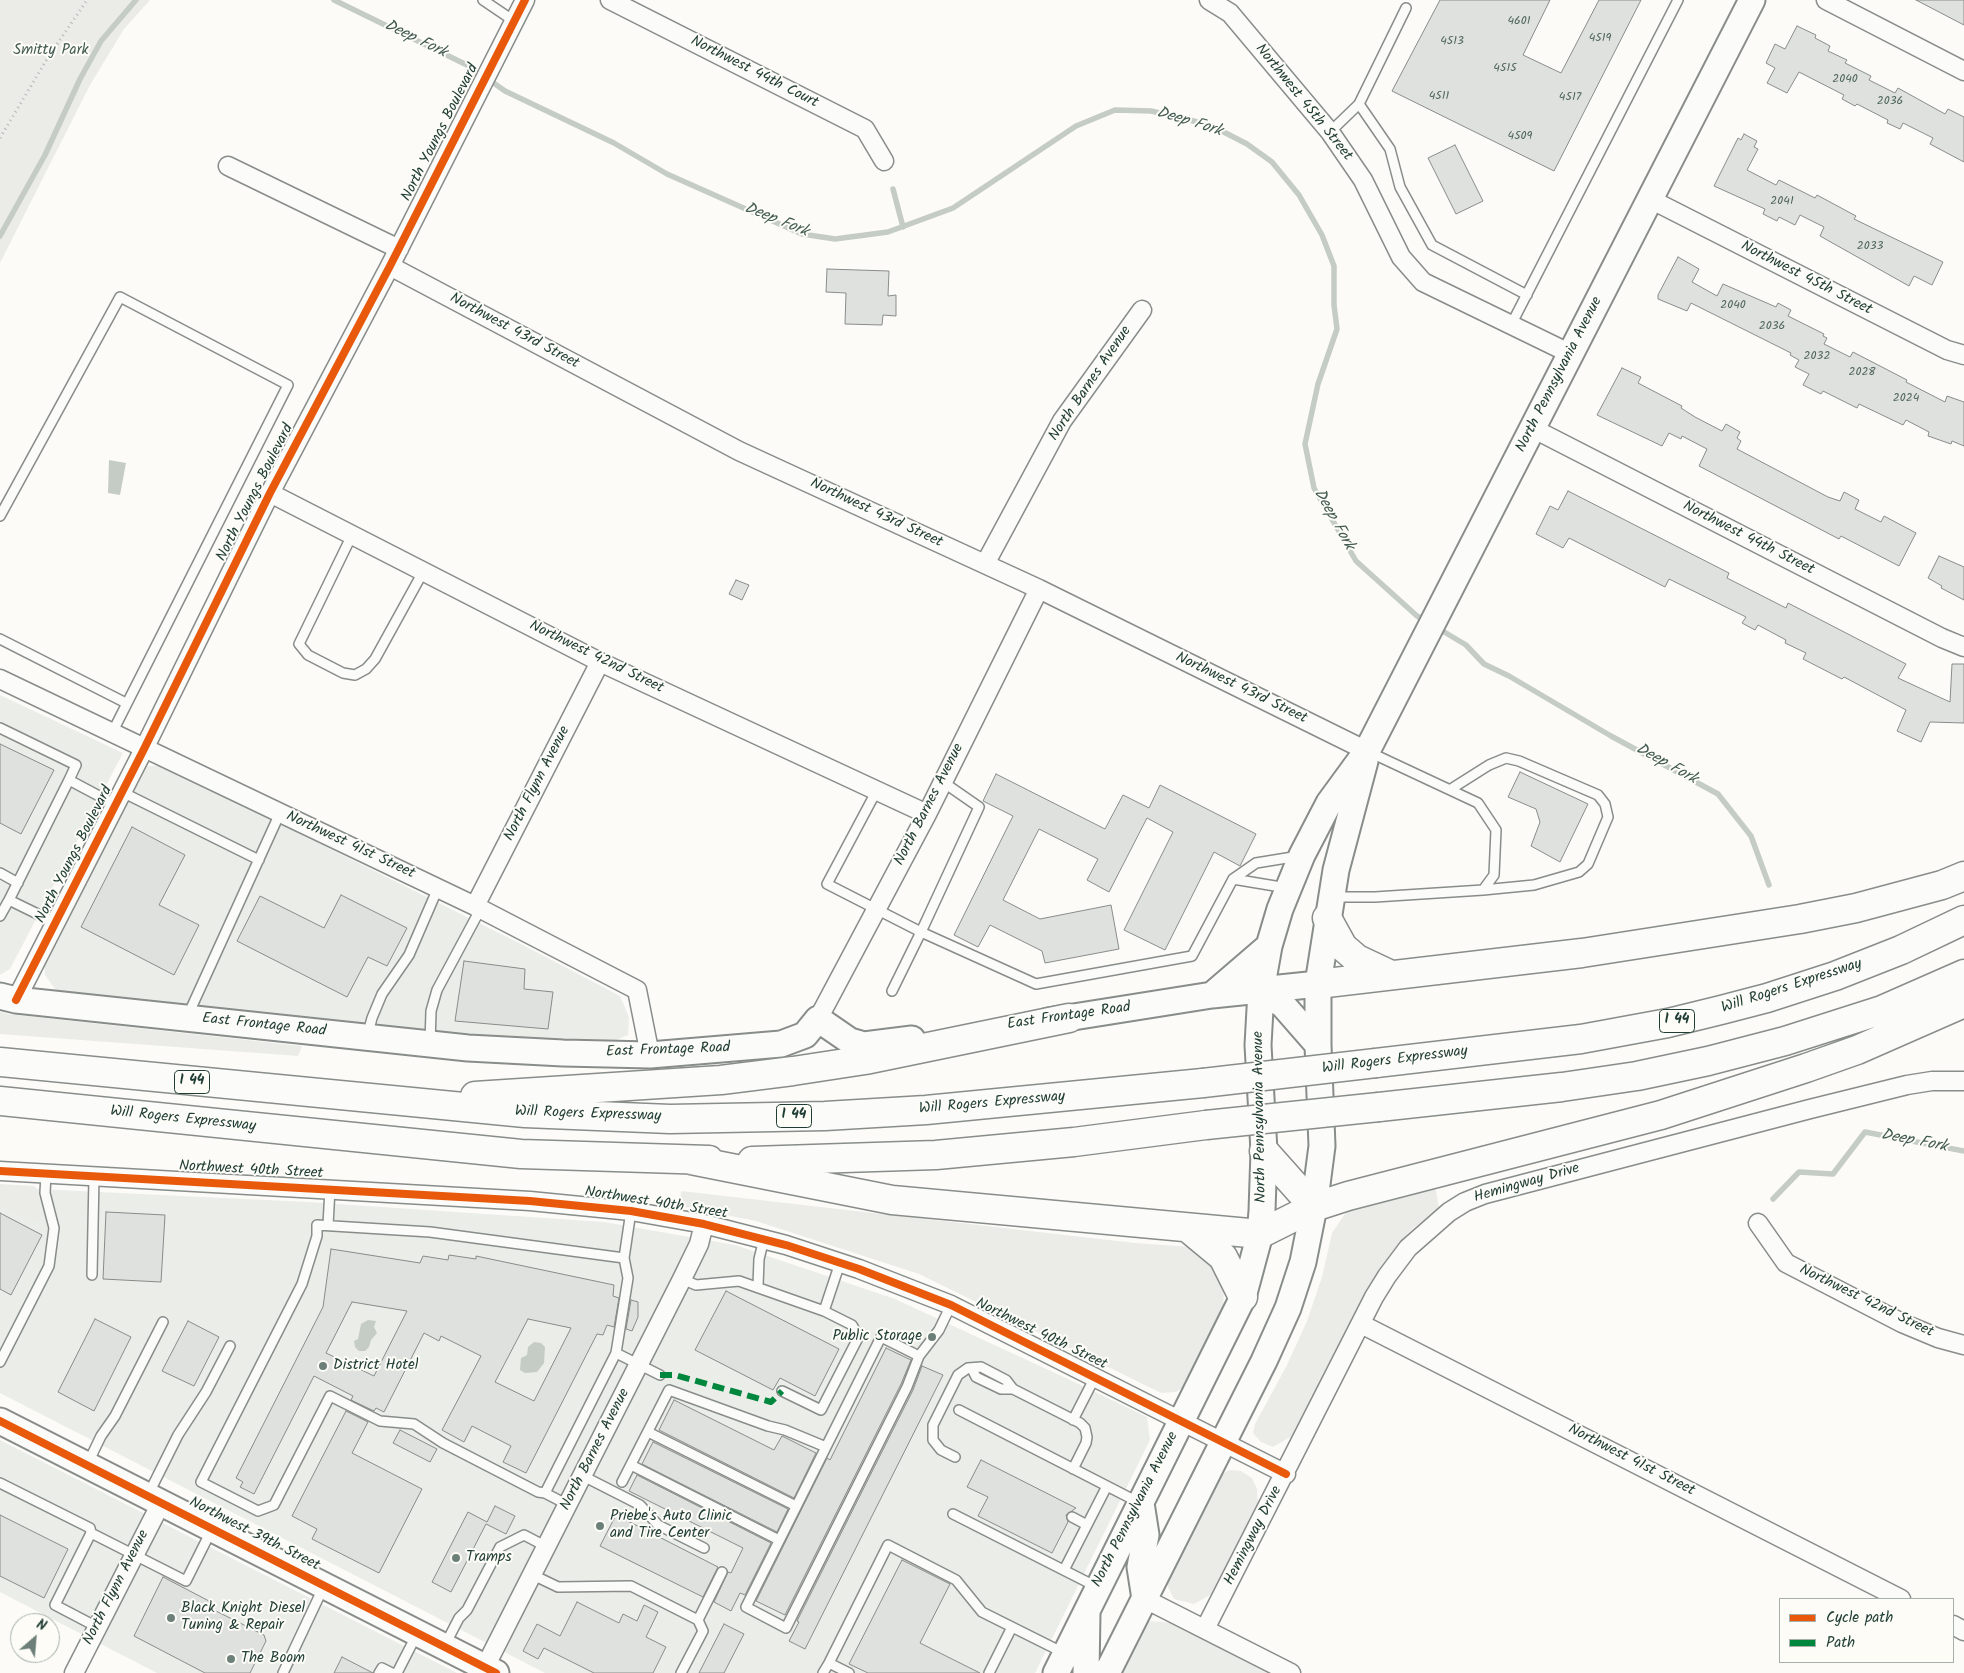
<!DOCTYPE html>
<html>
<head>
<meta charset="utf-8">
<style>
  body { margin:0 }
  #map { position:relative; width:1964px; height:1673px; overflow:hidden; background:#fcfbf8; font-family:Kalam,sans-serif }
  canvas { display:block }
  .legend { position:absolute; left:1779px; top:1598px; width:175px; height:65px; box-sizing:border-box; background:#fdfcf7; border:1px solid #a4b0a9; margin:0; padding:6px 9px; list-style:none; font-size:15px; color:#1f3d34 }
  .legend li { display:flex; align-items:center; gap:10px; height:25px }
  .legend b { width:25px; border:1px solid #a4b0a9 }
  .north { position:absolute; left:10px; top:1613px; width:50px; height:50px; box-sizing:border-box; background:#fdfcf7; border:1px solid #a4b0a9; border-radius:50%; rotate:27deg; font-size:14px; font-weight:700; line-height:20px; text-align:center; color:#1f3d34 }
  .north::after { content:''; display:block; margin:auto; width:18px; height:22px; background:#6c8079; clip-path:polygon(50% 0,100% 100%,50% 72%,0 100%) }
</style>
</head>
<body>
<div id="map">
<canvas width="1964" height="1673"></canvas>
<ul class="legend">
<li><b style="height:6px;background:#e8590c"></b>Cycle path</li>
<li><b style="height:6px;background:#00873e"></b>Path</li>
</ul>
<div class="north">N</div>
</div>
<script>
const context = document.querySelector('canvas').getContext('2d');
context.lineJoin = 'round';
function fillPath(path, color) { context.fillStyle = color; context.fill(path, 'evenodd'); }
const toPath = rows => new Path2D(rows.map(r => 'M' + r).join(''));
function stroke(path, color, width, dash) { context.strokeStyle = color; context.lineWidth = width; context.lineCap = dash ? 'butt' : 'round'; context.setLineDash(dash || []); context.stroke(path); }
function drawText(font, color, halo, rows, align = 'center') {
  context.font = font + ' Kalam,sans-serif'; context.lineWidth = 4; context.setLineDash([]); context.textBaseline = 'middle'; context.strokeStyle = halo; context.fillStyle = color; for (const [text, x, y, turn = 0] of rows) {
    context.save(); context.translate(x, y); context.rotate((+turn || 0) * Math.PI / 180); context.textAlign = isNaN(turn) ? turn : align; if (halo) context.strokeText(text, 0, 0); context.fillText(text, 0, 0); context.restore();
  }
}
fillPath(toPath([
  [0,695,123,753,10,969,0,975],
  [146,766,164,766,523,945,620,996,629,1017,628,1035,602,1046,517,1042,57,992,45,975,44,963],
  [0,1185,37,1189,308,1202,604,1222,735,1245,895,1299,1068,1379,1147,1417,1150,1440,1035,1673,545,1673,0,1393],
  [0,1440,457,1673,157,1673,0,1592],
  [1149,1621,1172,1623,1267,1673,1116,1673,1132,1639]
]), '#ebede8');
fillPath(toPath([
  [0,0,150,0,124,29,90,85,0,263],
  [0,1012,8,1014,302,1046,298,1056,0,1034],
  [0,1184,34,1186,37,1189,40,1217,37,1221,0,1206],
  [1435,1185,1439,1208,1411,1230,1394,1249,1371,1283,1292,1436,1273,1447,1261,1442,1253,1433,1255,1424,1287,1365,1307,1321,1322,1277,1332,1233,1345,1214,1363,1202],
  [681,1191,1135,1243,1192,1247,1214,1262,1224,1288,1223,1312,1189,1383,1176,1392,1161,1393,919,1274,756,1221,680,1206],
  [1229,1470,1241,1471,1252,1478,1257,1489,1258,1502,1212,1594,1194,1604,1174,1599,1168,1587,1166,1575,1215,1479]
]), '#ebece8');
fillPath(toPath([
  [109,460,126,463,120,495,108,493],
  [368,1320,376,1321,374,1327,377,1333,371,1340,369,1347,365,1351,359,1351,355,1347,354,1341,358,1339,361,1324],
  [534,1342,541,1343,545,1347,544,1363,537,1372,525,1373,520,1370,521,1358,527,1355,528,1347]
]), '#c5ccc6');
stroke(toPath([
  [334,0,471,67,505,91,614,143,667,174,802,234,835,239,888,232,953,208,1076,126,1115,110,1151,111,1186,119,1212,126,1247,144,1272,162,1299,195,1322,235,1334,266,1334,305,1337,329,1318,384,1305,444,1314,488,1356,561,1417,616,1426,621],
  [893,189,903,227],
  [0,236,45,155,80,79,101,41,136,0],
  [1436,627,1466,645,1484,664,1509,676,1611,736,1718,794,1751,836,1769,885],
  [1773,1199,1799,1172,1833,1174,1865,1132,1964,1151]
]), '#c5ccc6', 5.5);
const building = toPath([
  [1440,0,1550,0,1523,55,1561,73,1599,0,1641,0,1554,171,1392,91,1440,0],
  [1916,0,1964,0,1964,25,1916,0],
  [1797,26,1816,35,1815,38,1830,46,1828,51,1847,60,1845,63,1871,76,1869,80,1895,93,1898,88,1945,114,1948,109,1964,117,1964,162,1930,144,1933,138,1903,123,1900,129,1887,123,1888,120,1857,104,1855,106,1842,99,1844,95,1799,72,1787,93,1767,83,1775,68,1766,63,1775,44,1785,49,1797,26],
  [1744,134,1757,141,1754,147,1758,149,1747,170,1776,185,1779,180,1815,198,1817,195,1856,216,1854,219,1943,262,1932,285,1914,276,1909,286,1820,236,1824,227,1800,215,1795,225,1779,217,1777,221,1763,214,1765,209,1714,186,1738,138,1741,140,1744,134],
  [1455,145,1483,201,1456,214,1428,158,1455,145],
  [1678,257,1699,269,1692,282,1717,296,1723,284,1776,307,1778,303,1791,310,1788,316,1824,334,1823,336,1827,338,1824,344,1850,357,1853,352,1907,380,1906,382,1945,402,1947,396,1964,402,1964,446,1952,441,1951,444,1928,436,1929,432,1906,420,1903,425,1859,404,1857,408,1823,391,1821,394,1803,385,1809,374,1795,367,1799,360,1790,355,1791,353,1691,303,1687,311,1658,299,1658,295,1678,257],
  [827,269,889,271,888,296,896,295,896,316,883,315,882,325,845,324,846,293,826,292,827,269],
  [1622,368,1641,377,1638,383,1682,406,1681,408,1695,417,1722,431,1726,424,1740,432,1737,438,1741,441,1737,449,1828,497,1840,501,1844,492,1859,500,1855,509,1881,522,1884,516,1916,533,1899,566,1841,536,1839,539,1699,466,1707,449,1682,436,1681,439,1669,433,1662,446,1597,415,1622,368],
  [1568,491,1729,573,1727,578,1786,608,1788,603,1906,664,1898,678,1950,702,1952,664,1964,664,1964,723,1930,722,1921,742,1897,731,1906,710,1844,677,1842,679,1803,659,1806,653,1785,643,1786,640,1758,625,1755,630,1742,623,1746,617,1669,579,1665,587,1569,538,1563,548,1536,534,1550,506,1558,510,1568,491],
  [1939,556,1964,567,1964,600,1941,588,1942,586,1928,578,1939,556],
  [736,580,749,585,742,600,729,594,736,580],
  [0,744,54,770,21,834,0,823,0,744],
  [1520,772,1588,804,1560,862,1531,846,1540,822,1536,809,1508,797,1520,772],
  [996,774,1105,829,1123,795,1149,808,1160,785,1256,834,1240,866,1214,852,1165,950,1124,930,1173,832,1147,818,1109,892,1087,880,1098,859,1039,829,1003,900,1040,919,1111,905,1119,949,1045,963,1042,951,990,925,978,947,954,935,1013,816,983,801,996,774],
  [132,827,185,855,159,905,199,925,174,975,81,927,132,827],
  [341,895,407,928,387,966,368,957,347,997,237,941,260,896,324,928,341,895],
  [464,961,525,969,524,989,553,992,548,1029,455,1021,464,961],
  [106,1212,165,1215,161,1282,103,1279,106,1212],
  [0,1213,42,1235,11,1295,0,1289,0,1213],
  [331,1249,420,1263,423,1256,448,1260,449,1255,476,1259,476,1256,614,1285,613,1296,619,1298,614,1327,607,1325,603,1335,597,1334,526,1473,503,1462,511,1446,472,1426,464,1442,442,1430,481,1356,441,1336,439,1341,424,1333,384,1412,376,1408,374,1411,351,1400,353,1396,314,1376,254,1494,240,1487,243,1482,236,1478,323,1307,331,1249],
  [352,1302,407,1311,374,1376,326,1353,352,1302],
  [528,1319,571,1328,534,1401,495,1382,528,1319],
  [726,1291,839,1349,815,1396,780,1378,773,1390,695,1350,726,1291],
  [631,1300,638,1302,638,1317,632,1331,626,1329,631,1300],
  [95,1319,131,1337,94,1411,58,1392,95,1319],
  [188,1321,219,1337,194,1386,162,1371,188,1321],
  [886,1348,911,1360,901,1384,785,1615,756,1601,827,1458,830,1460,886,1348],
  [922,1366,943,1375,805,1649,789,1641,799,1622,797,1621,913,1390,922,1366],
  [674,1400,774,1450,782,1436,816,1453,794,1498,659,1430,674,1400],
  [346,1411,368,1422,352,1453,422,1489,379,1573,312,1539,317,1529,292,1516,346,1411],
  [400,1430,437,1449,430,1462,393,1443,400,1430],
  [653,1442,788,1509,777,1532,642,1464,653,1442],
  [981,1460,1076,1508,1066,1515,1068,1522,1052,1553,978,1516,988,1497,967,1487,981,1460],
  [637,1475,771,1543,745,1595,740,1593,731,1611,714,1602,728,1572,731,1573,743,1548,629,1491,637,1475],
  [495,1506,515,1516,506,1534,486,1524,451,1592,432,1582,468,1512,487,1522,495,1506],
  [0,1515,68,1549,44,1598,0,1576,0,1515],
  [616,1515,718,1567,703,1597,600,1546,616,1515],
  [902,1560,950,1584,920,1643,980,1673,868,1673,849,1664,902,1560],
  [163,1577,209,1601,206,1606,264,1635,266,1641,250,1673,205,1673,134,1636,163,1577],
  [577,1602,619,1623,623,1614,637,1621,644,1605,658,1612,646,1637,666,1647,653,1673,594,1673,544,1648,538,1659,523,1651,537,1624,560,1636,577,1602],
  [724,1624,744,1634,724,1673,699,1673,724,1624],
  [342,1657,373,1673,334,1673,342,1657]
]);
fillPath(building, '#dfe1de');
stroke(building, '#888d8a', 1);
const service = toPath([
  [483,0,514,21],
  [1406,8,1359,104,1390,149,1400,187,1432,245,1527,295],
  [1330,132,1359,104],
  [1511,325,1678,0],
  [0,516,120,297,288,385,112,733],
  [352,535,299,644,308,655,343,673,355,675,366,669,375,659,423,572],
  [0,639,126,703],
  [0,728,76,765,69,780],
  [943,782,979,807,921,932,1036,984,1192,956,1233,879,1256,863,1299,856],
  [1451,789,1489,765,1506,758,1519,761,1598,795,1605,804,1608,817,1588,864,1579,872,1534,885,1483,890],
  [877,790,827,884,921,932,892,991],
  [122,792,259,860],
  [0,873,18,883],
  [1233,879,1287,888],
  [1332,897,1375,897,1483,890,1494,875,1496,830,1478,803,1369,752],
  [0,916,9,900],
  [56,923,9,900,69,780,116,805],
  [188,1015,280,813],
  [367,1037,372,1018,382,994,409,955,438,888],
  [430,1044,431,1011,437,990,481,908],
  [631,1211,624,1258,628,1278,616,1353,660,1375],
  [328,1225,330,1189],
  [92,1275,94,1177],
  [682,1279,696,1285,739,1281,824,1311,852,1325,856,1332,857,1340,821,1410,782,1391],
  [758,1286,759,1259,764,1239],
  [824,1311,840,1263],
  [616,1353,545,1493,538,1492,443,1443,414,1424,380,1421,330,1396,274,1505,258,1511,201,1482,302,1284,317,1236,317,1225,430,1232,624,1258],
  [919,1356,881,1337,746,1607,786,1628,907,1387,919,1356,939,1330,951,1305],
  [0,1362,49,1266,54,1228,45,1193,46,1174],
  [972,1369,976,1377,1001,1389,1013,1389],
  [959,1410,1138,1502],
  [1073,1420,1095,1377],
  [648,1432,796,1506],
  [955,1457,941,1450,933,1440,933,1425,958,1375,968,1368,981,1367,1006,1380,1013,1389,1080,1423,1085,1428,1087,1437,1086,1443,1073,1469],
  [87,1465,101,1436,115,1416,163,1322],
  [631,1465,779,1540],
  [583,1476,640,1505,658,1525,704,1548],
  [622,1482,669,1390,768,1426,785,1430,826,1447],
  [0,1483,90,1528,91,1533,55,1605,97,1627],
  [149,1493,178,1435,206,1392,230,1346],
  [545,1493,568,1505],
  [953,1514,1097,1587],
  [1072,1517,1087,1525],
  [91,1533,186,1581,212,1529],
  [1064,1570,1107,1486],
  [533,1575,558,1587,631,1586,698,1620,703,1631,681,1673],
  [698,1620,722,1572],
  [445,1645,459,1618,467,1610,500,1547,524,1535,547,1547],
  [283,1673,324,1586],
  [379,1673,382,1668,392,1673],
  [397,1673,417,1634],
  [823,1673,829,1663],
  [849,1673,829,1663,888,1545,956,1580,982,1612,1064,1653],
  [989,1673,1012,1627]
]);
const minor = toPath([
  [610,0,865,129,884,161],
  [1209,0,1230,13,1330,132,1363,180,1401,257,1423,282,1571,354],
  [1826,0,1964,71],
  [228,166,399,249],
  [1650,199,1947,350,1964,355],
  [390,266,739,451,1039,589,1367,751],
  [1532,428,1942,638,1964,647],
  [270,493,600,662,927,814],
  [985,564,1062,421,1142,310],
  [0,679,475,906,637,990,650,1055],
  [475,906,600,662],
  [16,1000,144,749,270,493,390,266,525,0],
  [818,1019,927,814,1039,589],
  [0,1171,530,1201,631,1211,704,1224,786,1245,859,1269,951,1305,1286,1474],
  [1758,1223,1786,1263,1902,1323,1938,1338,1964,1345],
  [1361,1324,1901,1599],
  [1145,1599,1291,1673],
  [1953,1625,1964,1631],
  [1205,1629,1374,1297,1387,1276,1408,1248,1449,1212,1465,1202,1485,1194,1810,1109,1907,1085,1932,1081,1964,1081],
  [74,1673,161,1503],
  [482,1673,682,1279,699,1244,704,1224]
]);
const secondary = toPath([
  [1261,991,1283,1005,1318,1045],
  [1212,995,1269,946],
  [0,996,16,1000,468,1048,563,1053,650,1055,781,1044,805,1035,818,1019,850,1041,864,1045,912,1039],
  [1048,1021,1212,995,1318,984],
  [0,1421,496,1673],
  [1141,1503,1146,1535,1140,1567,1145,1599],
  [1056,1673,1243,1297,1260,1234,1262,1211,1264,1151,1258,1045,1261,991,1269,946,1280,909,1302,855,1329,803,1367,751,1752,0],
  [1086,1673,1087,1613],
  [1107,1673,1264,1361,1288,1308,1303,1262,1314,1207,1322,1146,1318,1045,1318,984,1336,870,1365,761]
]);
const motorway = toPath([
  [1327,918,1343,947,1357,959,1391,975],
  [1318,984,1582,953,1800,919,1856,908,1942,885,1964,876],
  [0,1062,525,1113,670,1119,825,1116,926,1110,1203,1083],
  [1376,1063,1581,1039,1668,1023,1721,1010,1767,998,1835,976,1901,950,1964,920],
  [475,1096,721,1080,793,1071,865,1060,1069,1018],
  [0,1101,521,1154,709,1160],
  [1379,1107,1562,1087,1637,1076,1708,1061,1785,1041,1882,1010,1964,974],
  [1264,1151,1314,1207],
  [691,1160,892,1200,1260,1234,1314,1207,1348,1196,1661,1115,1806,1068,1857,1050,1964,1003],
  [752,1161,936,1155,1074,1142,1206,1125],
  [1188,1228,1223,1257,1243,1297]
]);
stroke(service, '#888d8a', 12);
stroke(minor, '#888d8a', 21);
stroke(secondary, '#888d8a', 29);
stroke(motorway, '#888d8a', 31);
stroke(toPath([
  [0,138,47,59,87,0]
]), '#b5b8b6', 3, [1, 4]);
stroke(service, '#fbfbf9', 9);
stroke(minor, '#fbfbf9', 18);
stroke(secondary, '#fbfbf9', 25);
stroke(motorway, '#fbfbf9', 28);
const motorwayBridge = toPath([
  [1203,1083,1376,1063],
  [1206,1125,1379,1107]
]);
stroke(motorwayBridge, '#888d8a', 31, []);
stroke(motorwayBridge, '#fbfbf9', 28);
stroke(toPath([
  [660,1375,675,1375,771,1402,782,1391]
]), '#00873e', 6, [12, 6]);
stroke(toPath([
  [16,1000,144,749,270,493,390,266,525,0],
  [0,1171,530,1201,631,1211,704,1224,786,1245,859,1269,951,1305,1286,1474],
  [0,1421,496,1673]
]), '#e8590c', 8);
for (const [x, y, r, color] of [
  [932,1337,5,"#6c8079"],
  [323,1366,5,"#6c8079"],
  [600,1526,5,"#6c8079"],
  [456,1558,5,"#6c8079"],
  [171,1618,5,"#6c8079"],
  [231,1659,5,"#6c8079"]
]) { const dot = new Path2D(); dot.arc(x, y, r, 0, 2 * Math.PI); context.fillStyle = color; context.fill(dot); stroke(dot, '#fdfcf7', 2); }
drawText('12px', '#4f665e', null, [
  ["4601",1519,22],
  ["4519",1600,39],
  ["4513",1452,42],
  ["4515",1505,69],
  ["2040",1845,80],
  ["4511",1439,97],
  ["4517",1570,98],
  ["2036",1890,102],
  ["4509",1520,137],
  ["2041",1782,202],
  ["2033",1870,247],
  ["2040",1733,306],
  ["2036",1772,327],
  ["2032",1817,357],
  ["2028",1862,373],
  ["2024",1906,399]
]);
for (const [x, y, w] of [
  [1677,1021,35],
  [192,1082,35],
  [794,1116,35]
]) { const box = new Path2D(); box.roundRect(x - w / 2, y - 11.5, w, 23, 4); context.fillStyle = '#fdfcf7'; context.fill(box); stroke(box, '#1f3d34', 1); }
drawText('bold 14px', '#1f3d34', null, [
  ["I 44",1677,1021],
  ["I 44",192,1082],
  ["I 44",794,1116]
]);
drawText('15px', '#455e55', '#fdfcf7', [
  ["Smitty Park",51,51]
]);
drawText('15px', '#1f3d34', '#fdfcf7', [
  ["Northwest 44th Court",754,73,27],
  ["Northwest 45th Street",1303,103,51],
  ["North Youngs Boulevard",441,133,-63],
  ["Northwest 45th Street",1806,279,27],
  ["Northwest 43rd Street",514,332,28],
  ["North Pennsylvania Avenue",1560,375,-63],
  ["North Barnes Avenue",1091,384,-56],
  ["North Youngs Boulevard",256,493,-63],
  ["Northwest 43rd Street",876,514,25],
  ["Northwest 44th Street",1748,539,27],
  ["Northwest 42nd Street",596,658,26],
  ["Northwest 43rd Street",1241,689,26],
  ["North Flynn Avenue",538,784,-63],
  ["North Barnes Avenue",930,805,-63],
  ["Northwest 41st Street",350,846,25],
  ["North Youngs Boulevard",75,855,-63],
  ["Will Rogers Expressway",1792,987,-18],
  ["East Frontage Road",1069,1017,-8],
  ["East Frontage Road",264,1026,6],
  ["East Frontage Road",668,1051,-2],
  ["Will Rogers Expressway",1395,1061,-7],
  ["Will Rogers Expressway",992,1104,-5],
  ["Will Rogers Expressway",588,1115,2],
  ["North Pennsylvania Avenue",1261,1117,-91],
  ["Will Rogers Expressway",183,1120,6],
  ["Northwest 40th Street",251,1171,3],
  ["Hemingway Drive",1527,1184,-16],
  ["Northwest 40th Street",656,1204,9],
  ["Northwest 42nd Street",1866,1302,26],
  ["Northwest 40th Street",1041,1335,26],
  ["North Barnes Avenue",596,1450,-63],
  ["Northwest 41st Street",1631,1461,27],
  ["North Pennsylvania Avenue",1136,1510,-63],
  ["Northwest 39th Street",254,1535,27],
  ["Hemingway Drive",1254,1536,-63],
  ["North Flynn Avenue",117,1588,-63]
]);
drawText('15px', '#1f3d34', '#fdfcf7', [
  ["Public Storage",922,1337,"right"],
  ["District Hotel",333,1366],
  ["Priebe's Auto Clinic",610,1517],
  ["and Tire Center",610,1534],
  ["Tramps",466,1558],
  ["Black Knight Diesel",181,1609],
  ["Tuning & Repair",181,1626],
  ["The Boom",241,1659]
], 'left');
drawText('italic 16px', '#435c53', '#fdfcf7', [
  ["Deep Fork",415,40,26],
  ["Deep Fork",1189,123,17],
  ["Deep Fork",776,221,22],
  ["Deep Fork",1333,520,61],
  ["Deep Fork",1666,765,29],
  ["Deep Fork",1914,1142,11]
]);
</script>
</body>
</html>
